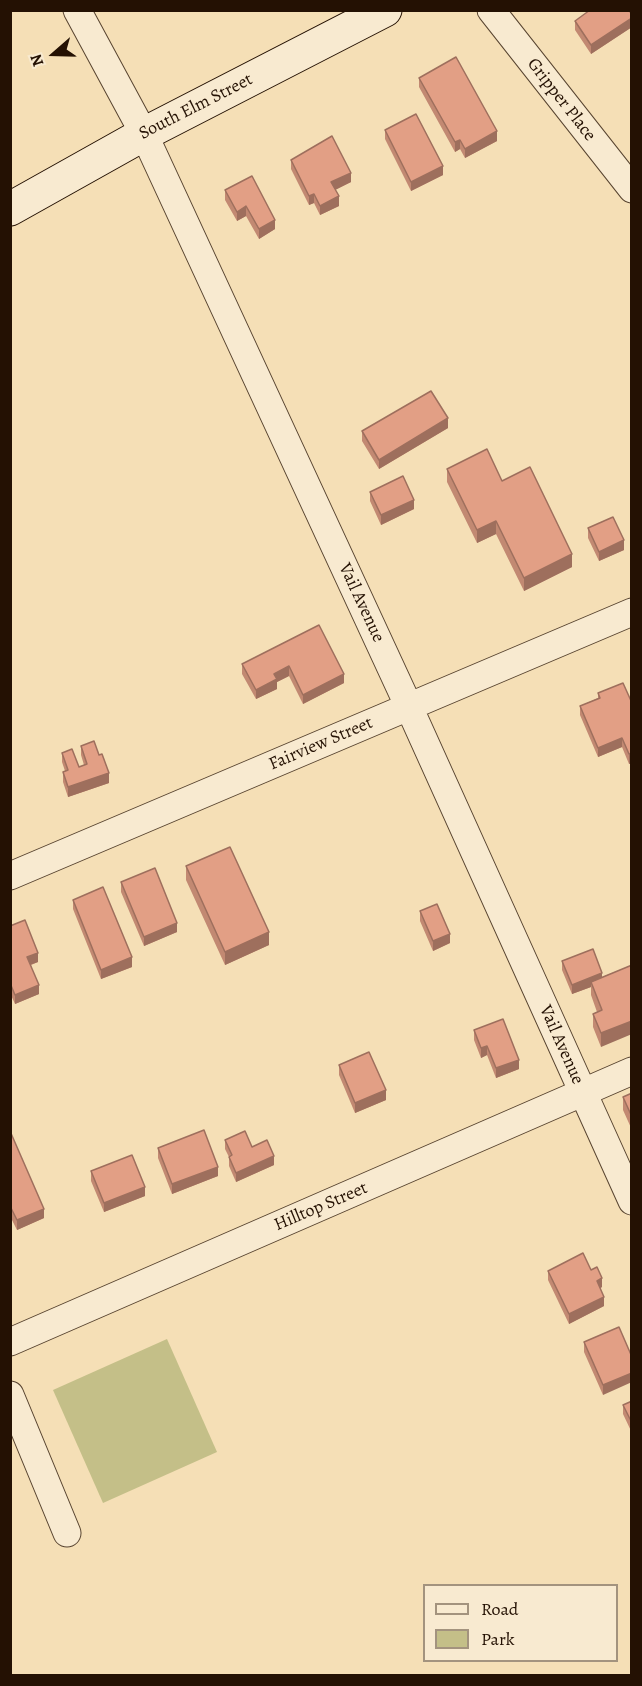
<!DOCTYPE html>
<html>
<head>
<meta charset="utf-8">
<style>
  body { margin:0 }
  #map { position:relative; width:642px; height:1686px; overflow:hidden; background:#f5dfb6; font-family:Alegreya,serif }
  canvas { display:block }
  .frame { position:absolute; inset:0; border:12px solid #241103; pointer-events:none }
  .legend { position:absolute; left:423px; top:1584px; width:195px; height:78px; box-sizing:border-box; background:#f8ead0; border:2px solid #a3937e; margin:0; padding:8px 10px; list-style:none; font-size:18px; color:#241103 }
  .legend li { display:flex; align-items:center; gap:12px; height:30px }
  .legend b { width:30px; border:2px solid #a3937e }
  .north { position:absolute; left:24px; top:24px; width:60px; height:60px; -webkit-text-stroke:4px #f8ead0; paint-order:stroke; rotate:250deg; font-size:16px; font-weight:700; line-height:24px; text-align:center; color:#241103 }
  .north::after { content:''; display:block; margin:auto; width:21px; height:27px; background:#241103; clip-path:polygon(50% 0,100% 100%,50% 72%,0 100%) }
</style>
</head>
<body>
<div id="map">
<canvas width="642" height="1686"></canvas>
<div class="frame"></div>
<ul class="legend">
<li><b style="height:8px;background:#f8ead0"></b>Road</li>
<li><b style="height:16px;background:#c4bf88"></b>Park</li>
</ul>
<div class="north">N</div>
</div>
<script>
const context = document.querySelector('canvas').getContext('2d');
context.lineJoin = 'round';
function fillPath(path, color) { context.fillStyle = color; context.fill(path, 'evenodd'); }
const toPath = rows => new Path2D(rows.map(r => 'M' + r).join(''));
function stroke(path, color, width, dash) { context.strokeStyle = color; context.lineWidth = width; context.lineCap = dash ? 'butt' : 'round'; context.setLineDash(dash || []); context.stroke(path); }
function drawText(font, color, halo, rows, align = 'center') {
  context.font = font + ' Alegreya,serif'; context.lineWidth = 4.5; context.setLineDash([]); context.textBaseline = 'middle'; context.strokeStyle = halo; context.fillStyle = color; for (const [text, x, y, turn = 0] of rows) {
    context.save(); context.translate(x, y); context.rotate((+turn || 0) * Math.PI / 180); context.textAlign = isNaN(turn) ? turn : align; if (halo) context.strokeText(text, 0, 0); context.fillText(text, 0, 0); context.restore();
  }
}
fillPath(toPath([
  [167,1339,217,1452,103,1503,53,1390]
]), '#c4bf88');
const street = toPath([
  [77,10,144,134,409,707,632,1201],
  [491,10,632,189],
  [10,876,632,612],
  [10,1342,632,1071],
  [10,1395,67,1533]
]);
const secondary = toPath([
  [10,209,144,134,385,10]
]);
stroke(street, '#584430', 29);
stroke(secondary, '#241103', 35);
stroke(street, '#f8ead0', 27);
stroke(secondary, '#f8ead0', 33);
fillPath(toPath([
  [632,15,632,27,591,54,575,30,575,21],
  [419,78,497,141,465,158,460,149,455,152,419,87],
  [385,130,443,175,411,191,385,139],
  [291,160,351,182,335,190,339,206,320,215,314,203,309,205,291,169],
  [225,190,275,229,259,239,246,216,237,221,225,200],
  [448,428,379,469,362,441,362,431],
  [447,469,502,481,572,567,524,591,496,534,477,543,447,482],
  [370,492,414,509,381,525,370,501],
  [588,528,624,550,599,561,588,538],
  [319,625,344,683,303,704,289,676,277,682,277,689,256,699,242,674,242,664],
  [598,693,632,703,632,763,629,764,622,747,598,757,580,715,580,706,598,698],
  [81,746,109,783,68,797,63,782,63,772,65,771,62,762,62,753,79,767,84,765,81,755],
  [186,866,269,945,225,965,186,880],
  [121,882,177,932,144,946,121,892],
  [73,900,132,967,101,979,73,909],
  [420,911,450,943,433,951,420,921],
  [10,926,38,962,31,965,39,994,15,1004,10,993],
  [562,961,602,977,632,965,601,1047,593,1027,593,1014,597,1012,591,995,591,987,572,994,562,970],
  [474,1030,519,1069,496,1078,487,1055,481,1058,474,1040],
  [339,1065,386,1100,355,1113,339,1075],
  [632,1093,632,1130,623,1110,623,1097],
  [10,1131,44,1218,17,1230,10,1216],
  [225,1140,252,1147,274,1165,236,1182,229,1166,229,1157,225,1149],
  [158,1148,218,1176,172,1194,158,1158],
  [91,1171,145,1196,104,1212,91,1181],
  [591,1270,602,1287,600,1288,604,1306,569,1324,548,1280,548,1271],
  [619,1327,603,1395,584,1352,584,1342],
  [632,1401,632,1433,623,1414,623,1405]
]), '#c28972');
fillPath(toPath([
  [632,18,632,27,591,54,591,45],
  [497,131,497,141,465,158,465,149],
  [460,140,460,149,455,152,455,142],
  [443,166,443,175,411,191,411,182],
  [351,173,351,182,331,192,331,182],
  [314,194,314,203,309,205,309,196],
  [339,196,339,206,320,215,320,206],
  [246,206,246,216,237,221,237,212],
  [275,220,275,229,259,239,259,229],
  [448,418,448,428,379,469,379,460],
  [414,500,414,509,381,525,381,515],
  [496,521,496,534,477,543,477,530],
  [624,540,624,550,599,561,599,552],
  [572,554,572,567,524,591,524,578],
  [289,666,289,676,277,682,277,689,256,699,256,690,274,674],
  [344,674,344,683,303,704,303,695],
  [622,738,622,747,598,757,598,748],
  [632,753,632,763,629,764,629,754],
  [109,773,109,783,68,797,68,787],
  [177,923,177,932,144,946,144,937],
  [269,932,269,945,225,965,225,952],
  [450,934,450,943,433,951,433,941],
  [38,953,38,962,27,966,27,957],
  [132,957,132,967,101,979,101,970],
  [602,973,602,982,591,982,591,987,572,994,572,985],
  [39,985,39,994,15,1004,15,995],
  [632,1021,632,1034,601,1047,601,1033],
  [487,1046,487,1055,481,1058,481,1048],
  [519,1060,519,1069,496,1078,496,1068],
  [386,1090,386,1100,355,1113,355,1103],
  [274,1156,274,1165,236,1182,236,1173],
  [218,1167,218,1176,172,1194,172,1184],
  [145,1187,145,1196,104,1212,104,1203],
  [44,1209,44,1218,17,1230,17,1220],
  [602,1278,602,1287,597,1290,597,1281],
  [604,1297,604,1306,569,1324,569,1314],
  [632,1373,632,1382,603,1395,603,1385]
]), '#9e6f5d');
const building = toPath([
  [590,10,629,10,632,15,632,18,591,45,575,21,590,10],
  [456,57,497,131,465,149,460,140,455,142,419,78,456,57],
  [416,114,443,166,411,182,385,130,416,114],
  [332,136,351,173,331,182,339,196,320,206,314,194,309,196,291,160,332,136],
  [252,176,275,220,259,229,246,206,237,212,225,190,252,176],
  [431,391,448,418,379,460,362,431,431,391],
  [487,449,502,481,530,467,572,554,524,578,496,521,477,530,447,469,487,449],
  [403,476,414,500,381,515,370,492,403,476],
  [613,517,624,540,599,552,588,528,613,517],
  [319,625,344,674,303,695,289,666,274,674,277,679,256,690,242,664,319,625],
  [623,683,632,703,632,753,629,754,622,738,598,748,580,706,600,698,598,693,623,683],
  [94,741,99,755,102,754,109,773,68,787,63,772,68,770,62,753,72,749,79,767,87,764,81,746,94,741],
  [230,847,269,932,225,952,186,866,230,847],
  [155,868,177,923,144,937,121,882,155,868],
  [103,887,132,957,101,970,73,900,103,887],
  [437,904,450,934,433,941,420,911,437,904],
  [25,920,38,953,27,957,39,985,15,995,10,983,10,926,25,920],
  [593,949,602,973,572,985,562,961,593,949],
  [632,965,632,1021,601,1033,593,1014,602,1010,591,982,632,965],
  [503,1019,519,1060,496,1068,487,1046,481,1048,474,1030,503,1019],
  [369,1052,386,1090,355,1103,339,1065,369,1052],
  [632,1093,632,1117,623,1097,632,1093],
  [204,1130,218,1167,172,1184,158,1148,204,1130],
  [10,1131,44,1209,17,1220,10,1206,10,1131],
  [245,1131,252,1147,267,1140,274,1156,236,1173,229,1157,232,1155,225,1140,245,1131],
  [132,1155,145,1187,104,1203,91,1171,132,1155],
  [583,1253,591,1270,597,1267,602,1278,597,1281,604,1297,569,1314,548,1271,583,1253],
  [619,1327,632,1357,632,1373,603,1385,584,1342,619,1327],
  [632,1401,632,1423,623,1405,632,1401]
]);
fillPath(building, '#e29f85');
stroke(building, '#9e6f5d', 1.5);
drawText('18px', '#241103', '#f8ead0', [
  ["Gripper Place",561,100,52],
  ["South Elm Street",196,107,-27],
  ["Vail Avenue",361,603,65],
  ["Fairview Street",321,744,-23],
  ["Vail Avenue",561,1045,66],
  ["Hilltop Street",321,1207,-23]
]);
</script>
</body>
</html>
